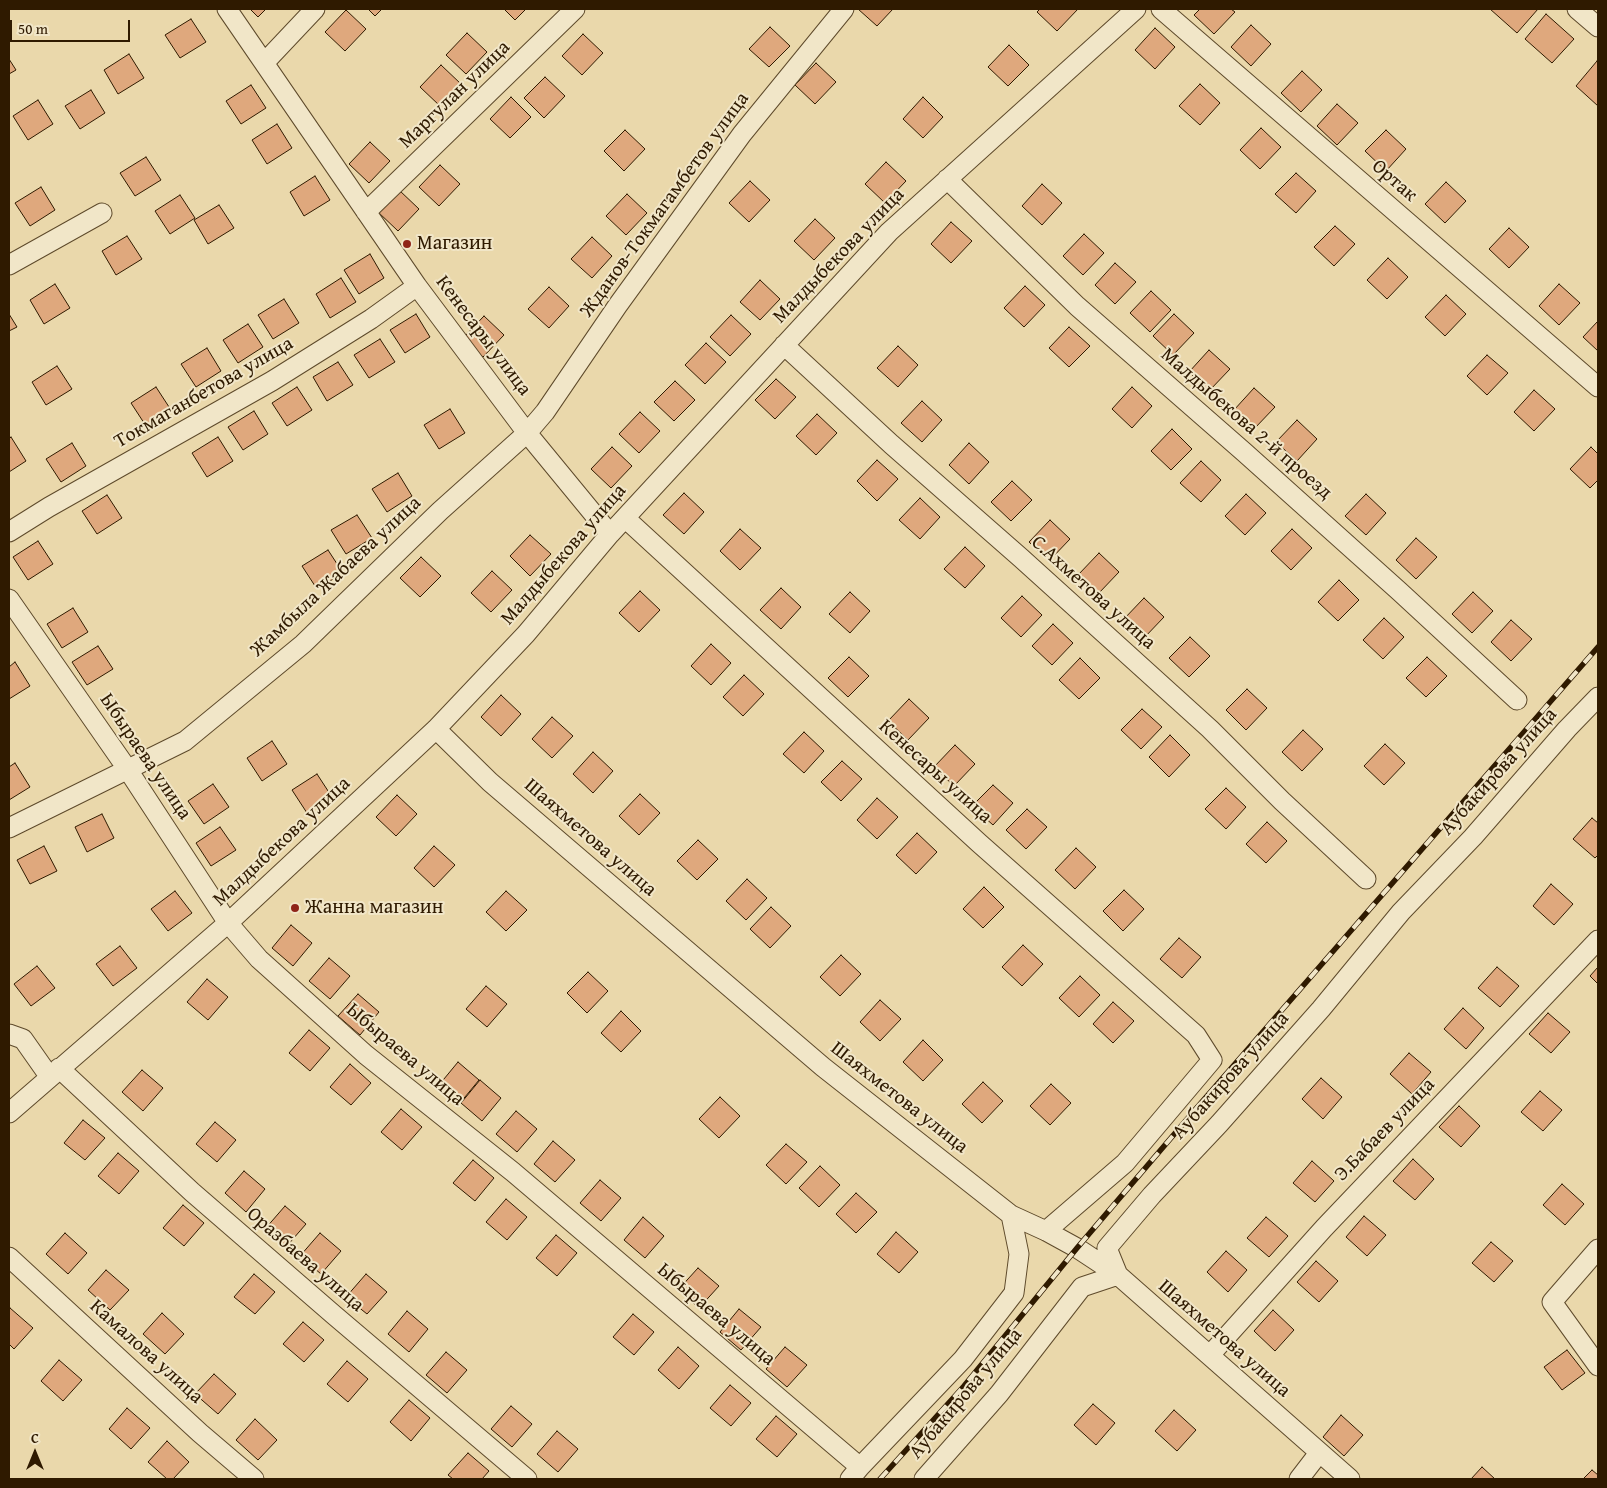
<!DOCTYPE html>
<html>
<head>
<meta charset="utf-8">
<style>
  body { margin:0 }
  #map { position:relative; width:1607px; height:1488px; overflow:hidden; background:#ead8ab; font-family:"Gentium Book Plus",serif }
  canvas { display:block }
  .frame { position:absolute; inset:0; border:10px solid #2f1a00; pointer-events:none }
  .north { position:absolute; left:10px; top:1428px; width:50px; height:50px; -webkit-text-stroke:4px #f1e6c8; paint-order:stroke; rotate:0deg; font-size:14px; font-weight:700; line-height:20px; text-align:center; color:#2f1a00 }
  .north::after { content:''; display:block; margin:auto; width:18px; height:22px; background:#2f1a00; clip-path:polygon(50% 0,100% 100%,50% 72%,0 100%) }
  .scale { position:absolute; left:10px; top:20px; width:120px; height:22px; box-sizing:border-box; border:2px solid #2f1a00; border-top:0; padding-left:6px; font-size:15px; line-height:18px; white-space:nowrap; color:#2f1a00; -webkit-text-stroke:4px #f1e6c8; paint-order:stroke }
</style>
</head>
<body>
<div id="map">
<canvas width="1607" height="1488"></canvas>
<div class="frame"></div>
<div class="north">С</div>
<div class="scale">50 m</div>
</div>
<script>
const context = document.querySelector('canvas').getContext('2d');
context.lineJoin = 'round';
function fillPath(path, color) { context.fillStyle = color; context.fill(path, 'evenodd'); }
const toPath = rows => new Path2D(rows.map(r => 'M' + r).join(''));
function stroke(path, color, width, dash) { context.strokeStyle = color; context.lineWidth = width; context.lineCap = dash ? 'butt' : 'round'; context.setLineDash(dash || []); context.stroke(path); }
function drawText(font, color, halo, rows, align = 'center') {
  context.font = font + ' "Gentium Book Plus",serif'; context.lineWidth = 4; context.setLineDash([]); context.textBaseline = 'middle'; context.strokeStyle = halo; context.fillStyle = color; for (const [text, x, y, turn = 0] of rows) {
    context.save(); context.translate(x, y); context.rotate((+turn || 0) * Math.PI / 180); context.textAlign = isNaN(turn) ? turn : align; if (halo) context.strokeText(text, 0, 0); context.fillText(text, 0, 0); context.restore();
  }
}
const building = toPath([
  [250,9,266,9,258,17,250,9],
  [368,9,382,9,375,16,368,9],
  [504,9,526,9,515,20,504,9],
  [858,9,893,9,877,26,858,9],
  [1040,9,1078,9,1057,31,1037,12,1040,9],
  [1200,9,1231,9,1235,12,1214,34,1194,15,1200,9],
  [1490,9,1538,9,1517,33,1490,9],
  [346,10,366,29,345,51,325,32,346,10],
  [1546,14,1574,39,1552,63,1525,39,1546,14],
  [191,19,206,42,180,58,165,35,191,19],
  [1251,25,1271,44,1251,66,1231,47,1251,25],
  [770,27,790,46,769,67,749,49,770,27],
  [1155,28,1175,47,1155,69,1135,50,1155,28],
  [467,33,487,52,466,74,446,55,467,33],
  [583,34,603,53,582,75,562,56,583,34],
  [1009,45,1029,65,1008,86,988,67,1009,45],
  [129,54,144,78,118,94,104,70,129,54],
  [9,59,16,70,9,74,9,59],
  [1597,61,1598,62,1598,106,1576,86,1597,61],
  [816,63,836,82,815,104,795,85,816,63],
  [441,65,461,84,440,106,420,87,441,65],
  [1302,71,1322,90,1301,112,1281,93,1302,71],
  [545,77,565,96,544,118,524,98,545,77],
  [1200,84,1220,103,1200,125,1179,106,1200,84],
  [251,85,266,108,241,124,226,101,251,85],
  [91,90,105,113,80,129,65,106,91,90],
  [511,97,531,117,510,138,490,119,511,97],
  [923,97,943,117,923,138,903,119,923,97],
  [38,100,53,124,28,140,13,116,38,100],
  [1337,104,1358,123,1337,145,1317,126,1337,104],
  [277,124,292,148,267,164,252,140,277,124],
  [1261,128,1281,147,1260,169,1240,150,1261,128],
  [625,130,645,149,624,171,604,151,625,130],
  [1386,130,1406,149,1386,171,1365,151,1386,130],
  [370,142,390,161,369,183,349,164,370,142],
  [146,157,161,180,135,196,120,173,146,157],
  [886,162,906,181,885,203,865,184,886,162],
  [440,165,460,184,439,206,419,187,440,165],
  [1296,173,1316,191,1296,213,1275,194,1296,173],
  [315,176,330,200,304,216,290,192,315,176],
  [750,181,770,200,749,222,729,203,750,181],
  [1446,182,1466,201,1445,223,1425,204,1446,182],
  [1042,184,1062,203,1042,225,1022,206,1042,184],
  [41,187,55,210,30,226,15,203,41,187],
  [399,190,419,209,398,231,378,212,399,190],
  [627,194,647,213,626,235,606,216,627,194],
  [180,195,195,218,170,234,155,211,180,195],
  [219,205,234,228,208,244,194,220,219,205],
  [815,219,835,238,814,260,794,241,815,219],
  [951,222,972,241,951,263,931,244,951,222],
  [1335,226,1355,244,1334,266,1314,247,1335,226],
  [1509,228,1529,247,1509,268,1489,249,1509,228],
  [1084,234,1104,253,1083,275,1063,256,1084,234],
  [127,236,142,259,116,275,102,251,127,236],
  [592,237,612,256,592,278,571,259,592,237],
  [370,254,384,278,359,294,344,270,370,254],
  [1388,258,1408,277,1387,299,1367,280,1388,258],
  [1115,263,1136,282,1115,304,1095,285,1115,263],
  [341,278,356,302,330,318,316,294,341,278],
  [760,280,780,299,760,320,740,302,760,280],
  [55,284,70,308,44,324,30,300,55,284],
  [1559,284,1580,303,1559,325,1539,306,1559,284],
  [1025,286,1045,305,1024,327,1004,308,1025,286],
  [549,287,569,306,549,328,528,309,549,287],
  [1151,291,1171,310,1150,332,1130,313,1151,291],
  [1446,295,1466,314,1445,336,1425,317,1446,295],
  [284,299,299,323,273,339,258,315,284,299],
  [9,314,17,327,9,331,9,314],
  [416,314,430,337,405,353,390,330,416,314],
  [1174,314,1194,333,1173,355,1153,336,1174,314],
  [731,315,751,334,730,356,710,337,731,315],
  [484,316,504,335,483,357,463,338,484,316],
  [1598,321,1598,351,1583,337,1598,321],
  [248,324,263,347,238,363,223,340,248,324],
  [1069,327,1090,346,1069,367,1049,348,1069,327],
  [380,339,395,362,369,378,354,355,380,339],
  [706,343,726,362,705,384,685,365,706,343],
  [898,346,918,365,898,387,877,368,898,346],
  [207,348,221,371,196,387,181,364,207,348],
  [1209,350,1230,369,1209,391,1189,372,1209,350],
  [1487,355,1508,373,1487,395,1467,376,1487,355],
  [338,362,353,385,327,401,313,377,338,362],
  [57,366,72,389,46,405,32,382,57,366],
  [776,379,796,397,775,419,755,400,776,379],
  [675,381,695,400,674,421,654,402,675,381],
  [156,387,171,410,146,426,131,403,156,387],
  [297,387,312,410,287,426,272,403,297,387],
  [1132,387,1152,406,1132,428,1112,409,1132,387],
  [1254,388,1275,407,1254,429,1234,410,1254,388],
  [1534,390,1555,409,1534,431,1514,412,1534,390],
  [922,401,942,420,922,442,901,423,922,401],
  [450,409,465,433,439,449,424,425,450,409],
  [254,411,268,434,243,450,228,427,254,411],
  [640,412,660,431,639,453,619,434,640,412],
  [817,414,837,433,816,455,796,436,817,414],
  [1297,420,1317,439,1297,461,1276,442,1297,420],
  [1172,429,1192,449,1171,470,1151,451,1172,429],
  [11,437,26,461,9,472,9,439,11,437],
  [218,437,233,461,207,477,192,453,218,437],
  [72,443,86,466,61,482,46,459,72,443],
  [969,443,989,462,969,484,949,465,969,443],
  [612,447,632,466,611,488,591,469,612,447],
  [1591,447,1598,454,1598,480,1590,488,1570,469,1591,447],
  [877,460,898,479,877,501,857,481,877,460],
  [1201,461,1221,480,1201,502,1180,483,1201,461],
  [398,473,412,496,387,512,372,489,398,473],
  [1012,481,1032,500,1011,521,991,502,1012,481],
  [684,493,704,512,684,534,663,515,684,493],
  [1246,494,1266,513,1245,535,1225,516,1246,494],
  [1366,494,1386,513,1366,535,1345,516,1366,494],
  [107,495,122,518,97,534,82,511,107,495],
  [920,498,940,517,920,539,899,520,920,498],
  [357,515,372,538,346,554,331,530,357,515],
  [1050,520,1070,539,1049,561,1029,542,1050,520],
  [740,529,761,548,740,570,720,551,740,529],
  [1292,529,1312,548,1291,570,1271,551,1292,529],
  [530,535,551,554,530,576,510,556,530,535],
  [1416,538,1437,557,1416,579,1396,560,1416,538],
  [38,541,53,564,28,580,13,557,38,541],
  [965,547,985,566,965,588,944,569,965,547],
  [328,550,343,573,317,589,302,566,328,550],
  [1099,553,1119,572,1098,594,1078,575,1099,553],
  [421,557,441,576,420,597,400,578,421,557],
  [492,571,512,590,491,612,471,593,492,571],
  [1339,580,1359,600,1338,621,1318,602,1339,580],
  [781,588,801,607,781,629,760,610,781,588],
  [640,591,660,610,639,632,619,613,640,591],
  [850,592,870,611,850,633,829,614,850,592],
  [1473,592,1493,611,1472,633,1452,614,1473,592],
  [1022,596,1042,615,1021,637,1001,618,1022,596],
  [1144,598,1164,617,1143,639,1123,620,1144,598],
  [73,608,88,632,62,648,47,624,73,608],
  [1384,618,1404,637,1383,659,1363,640,1384,618],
  [1511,620,1532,639,1511,661,1491,642,1511,620],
  [1053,624,1073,643,1052,665,1032,646,1053,624],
  [1190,637,1210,656,1189,677,1169,658,1190,637],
  [711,644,731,663,711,685,691,666,711,644],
  [98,646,113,669,87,685,72,662,98,646],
  [849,657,869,676,848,697,828,678,849,657],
  [1427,657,1447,676,1426,697,1406,678,1427,657],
  [1080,658,1100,678,1079,699,1059,680,1080,658],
  [15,662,30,686,9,699,9,667,15,662],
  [744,675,764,694,743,716,723,697,744,675],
  [1247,689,1267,708,1246,730,1226,710,1247,689],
  [501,695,521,714,501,736,481,717,501,695],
  [909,699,929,718,908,740,888,721,909,699],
  [1142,709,1162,727,1141,749,1121,730,1142,709],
  [552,717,573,736,552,758,532,739,552,717],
  [1303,730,1323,749,1302,771,1282,752,1303,730],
  [804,732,824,751,804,773,783,754,804,732],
  [1170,735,1190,755,1169,777,1149,757,1170,735],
  [272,741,287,764,262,781,247,758,272,741],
  [1385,744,1405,763,1384,785,1364,766,1385,744],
  [955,745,975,764,954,786,934,767,955,745],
  [593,752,613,771,593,793,573,774,593,752],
  [842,761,862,779,841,801,821,782,842,761],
  [15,763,30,787,9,800,9,767,15,763],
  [317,774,332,797,307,813,292,790,317,774],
  [213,784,229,807,204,824,188,801,213,784],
  [993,785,1013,803,993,825,972,806,993,785],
  [1226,788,1246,807,1226,829,1205,809,1226,788],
  [640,794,660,813,639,835,619,816,640,794],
  [397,795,417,814,396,836,376,817,397,795],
  [877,798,898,817,877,839,857,820,877,798],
  [1027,809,1047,827,1026,849,1006,830,1027,809],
  [102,814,114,838,87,852,75,827,102,814],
  [1592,818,1598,823,1598,855,1595,858,1573,839,1592,818],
  [1267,822,1287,841,1266,863,1246,844,1267,822],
  [220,827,236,850,211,866,196,843,220,827],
  [917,833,937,852,916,874,896,855,917,833],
  [698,840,718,859,697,880,677,861,698,840],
  [44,846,57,871,30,884,17,860,44,846],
  [434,846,455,865,434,887,414,868,434,846],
  [1076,848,1096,867,1075,889,1055,870,1076,848],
  [747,879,767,898,746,920,726,901,747,879],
  [1551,884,1573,904,1554,925,1533,906,1551,884],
  [984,887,1004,907,983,928,963,909,984,887],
  [1124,890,1144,909,1123,931,1103,911,1124,890],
  [175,891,192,913,168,931,151,909,175,891],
  [506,891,527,910,506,931,486,912,506,891],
  [771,907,791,926,770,948,750,929,771,907],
  [291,925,312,943,293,966,272,948,291,925],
  [1179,938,1201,957,1182,978,1160,959,1179,938],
  [1023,945,1043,964,1022,986,1002,967,1023,945],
  [120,946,137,968,113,986,96,964,120,946],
  [841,955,861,974,840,996,820,977,841,955],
  [329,958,350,976,330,999,309,981,329,958],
  [37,966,55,988,31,1006,14,984,37,966],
  [1497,967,1519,986,1500,1007,1478,988,1497,967],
  [1598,967,1598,984,1590,976,1598,967],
  [588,972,608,991,587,1013,567,993,588,972],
  [1080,976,1100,995,1079,1017,1059,998,1080,976],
  [207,979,228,997,208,1020,187,1002,207,979],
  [486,986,507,1004,487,1027,466,1009,486,986],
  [358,994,379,1012,360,1035,338,1016,358,994],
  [880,1000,901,1019,880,1041,860,1022,880,1000],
  [1113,1002,1134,1021,1113,1043,1093,1024,1113,1002],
  [1463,1008,1484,1028,1466,1049,1444,1029,1463,1008],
  [621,1011,641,1031,621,1052,601,1033,621,1011],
  [1548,1013,1570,1032,1551,1053,1529,1034,1548,1013],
  [309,1030,330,1048,310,1071,289,1053,309,1030],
  [923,1040,943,1060,923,1081,903,1062,923,1040],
  [1409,1053,1431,1072,1412,1094,1390,1074,1409,1053],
  [458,1062,479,1080,460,1103,439,1085,458,1062],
  [350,1064,371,1083,351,1105,330,1087,350,1064],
  [142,1070,163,1088,143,1111,122,1092,142,1070],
  [1321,1078,1342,1097,1323,1119,1302,1099,1321,1078],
  [480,1080,501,1098,482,1121,461,1103,480,1080],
  [983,1082,1003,1101,982,1123,962,1104,983,1082],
  [1051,1084,1071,1103,1050,1125,1030,1106,1051,1084],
  [1540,1091,1562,1110,1543,1131,1521,1112,1540,1091],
  [720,1097,740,1116,719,1138,699,1119,720,1097],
  [1459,1106,1480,1126,1461,1147,1439,1127,1459,1106],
  [401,1109,422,1127,402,1150,381,1132,401,1109],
  [516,1111,537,1129,517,1152,496,1134,516,1111],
  [83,1120,105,1138,85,1160,64,1143,83,1120],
  [215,1122,236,1140,217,1162,196,1144,215,1122],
  [553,1141,575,1160,555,1182,534,1164,553,1141],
  [786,1144,807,1162,786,1184,766,1165,786,1144],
  [118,1153,139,1171,119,1194,98,1176,118,1153],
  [1413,1159,1434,1179,1415,1200,1393,1181,1413,1159],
  [473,1160,494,1178,475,1201,453,1183,473,1160],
  [1312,1161,1334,1181,1315,1202,1293,1183,1312,1161],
  [820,1166,840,1185,819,1207,799,1188,820,1166],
  [244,1171,265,1189,246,1212,225,1193,244,1171],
  [600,1180,621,1198,601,1221,580,1203,600,1180],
  [1562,1184,1584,1204,1565,1225,1543,1205,1562,1184],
  [856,1193,877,1212,856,1233,836,1214,856,1193],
  [506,1199,527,1217,507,1240,486,1222,506,1199],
  [183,1205,204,1223,184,1246,163,1228,183,1205],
  [285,1206,306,1224,286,1247,265,1229,285,1206],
  [1364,1216,1386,1235,1367,1256,1346,1237,1364,1216],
  [643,1217,664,1236,645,1258,624,1240,643,1217],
  [1266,1217,1288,1236,1269,1257,1247,1238,1266,1217],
  [896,1232,918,1252,899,1273,877,1254,896,1232],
  [65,1233,87,1253,68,1274,46,1254,65,1233],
  [320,1233,341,1251,321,1274,300,1256,320,1233],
  [556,1235,577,1253,557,1276,536,1258,556,1235],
  [1491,1242,1513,1261,1494,1282,1472,1263,1491,1242],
  [1226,1251,1247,1270,1228,1292,1207,1272,1226,1251],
  [1316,1261,1338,1281,1319,1302,1297,1282,1316,1261],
  [698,1268,719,1286,699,1308,678,1290,698,1268],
  [106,1270,129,1290,110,1310,88,1290,106,1270],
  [254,1274,275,1292,255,1314,234,1297,254,1274],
  [366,1274,387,1292,367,1314,346,1297,366,1274],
  [10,1308,33,1328,14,1349,9,1344,9,1310,10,1308],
  [739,1309,761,1327,741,1350,720,1332,739,1309],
  [1273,1310,1294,1330,1275,1351,1254,1331,1273,1310],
  [407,1311,428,1329,409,1352,388,1334,407,1311],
  [162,1313,184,1334,165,1354,143,1334,162,1313],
  [633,1314,654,1332,634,1355,613,1337,633,1314],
  [303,1322,324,1340,304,1362,283,1344,303,1322],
  [678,1347,699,1366,679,1389,658,1370,678,1347],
  [785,1347,807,1365,787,1387,766,1369,785,1347],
  [1567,1350,1585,1373,1562,1390,1544,1367,1567,1350],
  [446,1352,467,1370,447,1393,426,1375,446,1352],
  [59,1360,82,1380,63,1401,41,1381,59,1360],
  [347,1361,368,1379,348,1402,327,1384,347,1361],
  [214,1374,236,1394,218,1414,195,1394,214,1374],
  [730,1385,751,1403,731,1426,710,1408,730,1385],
  [409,1400,430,1418,411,1441,390,1422,409,1400],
  [1093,1404,1115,1423,1096,1445,1074,1425,1093,1404],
  [511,1406,532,1424,512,1447,491,1429,511,1406],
  [127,1408,150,1428,131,1449,109,1429,127,1408],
  [1174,1410,1196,1430,1177,1451,1155,1431,1174,1410],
  [1341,1415,1363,1435,1344,1456,1323,1437,1341,1415],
  [776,1416,797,1434,777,1457,756,1439,776,1416],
  [255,1419,277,1440,258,1460,236,1440,255,1419],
  [557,1431,578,1449,558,1472,537,1454,557,1431],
  [167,1441,189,1462,173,1479,167,1479,148,1462,167,1441],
  [468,1453,489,1471,482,1479,453,1479,448,1475,468,1453],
  [1482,1467,1495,1479,1471,1479,1482,1467],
  [1592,1470,1598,1475,1598,1479,1583,1479,1592,1470]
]);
fillPath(building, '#dfa87d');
stroke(building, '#2f1a00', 1);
const minor = toPath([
  [227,9,417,286,527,433,610,534],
  [1161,9,1598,387],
  [1577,9,1598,27],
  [265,62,315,9],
  [947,179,1077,306,1244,452,1399,591,1517,700],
  [366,212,575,9],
  [9,265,102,213],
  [784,345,891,444,1021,558,1210,729,1282,801,1366,879],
  [625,518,979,843,1196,1035,1212,1060,1125,1163,1046,1231],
  [9,532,49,507,272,381,371,319,417,286],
  [9,599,128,770,228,923,259,959,366,1055,513,1172,860,1467],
  [436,729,490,782,823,1067,1011,1215,1046,1231,1077,1248,1118,1275,1350,1479],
  [9,828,185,741,303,644,440,511,527,433,545,412,618,305,742,134,844,9],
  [9,1034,23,1039,49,1076],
  [59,1068,192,1192,334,1315,527,1479],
  [9,1113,228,923,436,729,526,634,610,534,889,232,1136,9],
  [1598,1249,1552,1302,1598,1366],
  [9,1257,200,1433,254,1479],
  [1210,1355,1324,1228,1598,940],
  [850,1479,860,1467,963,1359,1014,1293,1019,1254,1011,1215],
  [924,1479,999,1394,1082,1287,1118,1275,1107,1248,1152,1195,1219,1124,1321,1009,1401,912,1473,837,1567,729,1598,697],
  [1299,1479,1319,1453]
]);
stroke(minor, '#5e4a2b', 21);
stroke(minor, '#f1e6c8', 19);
const rail = toPath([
  [880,1479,964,1386,1077,1248,1194,1111,1598,647]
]);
stroke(rail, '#2f1a00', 5.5);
stroke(rail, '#f1e6c8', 4, [11]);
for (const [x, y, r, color] of [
  [407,244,5,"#8f2418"],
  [295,908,5,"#8f2418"]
]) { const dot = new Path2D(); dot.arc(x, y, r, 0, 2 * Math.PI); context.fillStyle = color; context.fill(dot); stroke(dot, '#f1e6c8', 2); }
drawText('20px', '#2f1a00', '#f1e6c8', [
  ["Маргулан улица",455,95,-44],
  ["Ортак",1394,181,41],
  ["Жданов-Токмагамбетов улица",665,205,-54],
  ["Малдыбекова улица",839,256,-46],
  ["Кенесары улица",483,336,53],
  ["Токмаганбетова улица",204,393,-30],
  ["Малдыбекова 2-й проезд",1246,424,41],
  ["Малдыбекова улица",564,555,-49],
  ["Жамбыла Жабаева улица",336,577,-43],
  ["С.Ахметова улица",1093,593,42],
  ["Ыбыраева улица",145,757,56],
  ["Кенесары улица",935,772,42],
  ["Аубакирова улица",1499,772,-48],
  ["Шаяхметова улица",590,838,41],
  ["Малдыбекова улица",282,842,-43],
  ["Ыбыраева улица",405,1055,40],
  ["Аубакирова улица",1231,1076,-48],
  ["Шаяхметова улица",899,1098,38],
  ["Э.Бабаев улица",1385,1130,-46],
  ["Оразбаева улица",305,1260,41],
  ["Ыбыраева улица",716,1315,40],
  ["Шаяхметова улица",1224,1339,41],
  ["Камалова улица",146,1352,42],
  ["Аубакирова улица",966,1394,-50]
]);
drawText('20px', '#2f1a00', '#f1e6c8', [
  ["Магазин",417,244],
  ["Жанна магазин",305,908]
], 'left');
</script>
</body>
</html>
